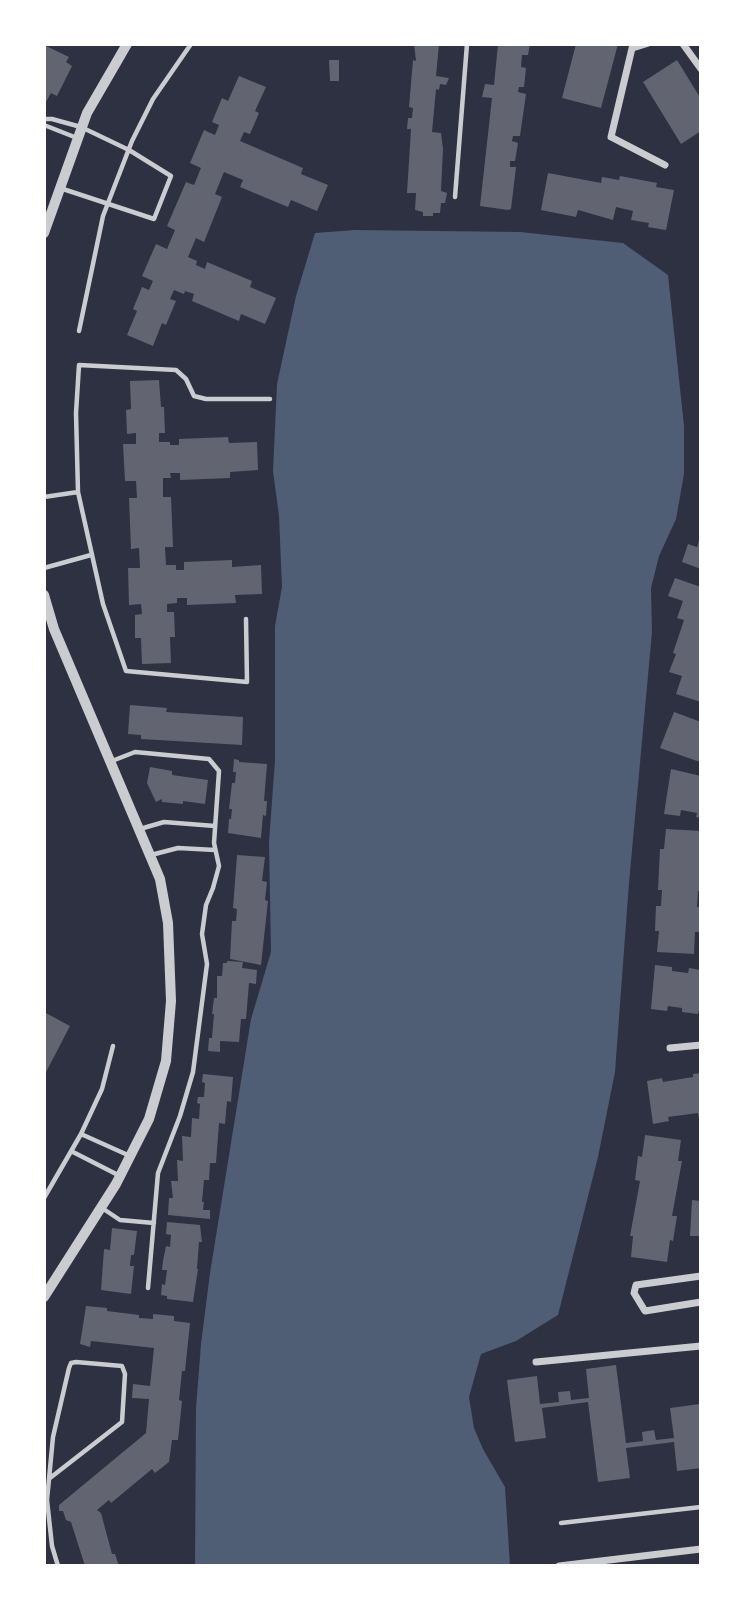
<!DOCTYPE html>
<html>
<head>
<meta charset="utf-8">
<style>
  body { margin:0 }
  #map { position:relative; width:745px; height:1610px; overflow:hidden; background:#2d3142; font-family:Rubik,sans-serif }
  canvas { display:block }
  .frame { position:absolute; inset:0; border:46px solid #fff; pointer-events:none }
</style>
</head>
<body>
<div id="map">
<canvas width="745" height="1610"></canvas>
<div class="frame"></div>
</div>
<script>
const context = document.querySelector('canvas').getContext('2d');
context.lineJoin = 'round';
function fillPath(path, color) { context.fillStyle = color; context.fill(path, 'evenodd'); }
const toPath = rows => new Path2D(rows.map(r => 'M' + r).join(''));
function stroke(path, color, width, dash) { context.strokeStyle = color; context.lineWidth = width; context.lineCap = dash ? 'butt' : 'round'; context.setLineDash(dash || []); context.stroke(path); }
fillPath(toPath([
  [355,230,520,232,623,243,668,275,684,426,684,474,676,519,659,556,651,588,652,632,629,883,615,1072,598,1157,558,1315,516,1341,481,1354,469,1397,474,1428,483,1449,505,1487,510,1566,195,1566,196,1408,201,1344,210,1273,251,1019,271,952,269,842,275,760,275,626,282,587,279,516,273,471,277,384,296,296,315,233]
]), '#4f5d75');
fillPath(toPath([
  [414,44,439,44,436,76,449,78,446,85,440,84,439,90,436,89,432,132,441,133,443,149,441,191,447,193,445,203,441,203,440,213,433,213,433,216,423,216,423,212,415,210,416,193,407,193,411,129,407,129,408,118,412,118,413,108,409,107,413,60,416,61],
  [498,44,530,44,528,55,522,55,521,67,526,68,524,87,519,87,518,92,526,94,520,136,513,136,512,141,518,143,515,161,510,161,510,167,516,167,511,209,508,210,480,206,492,98,482,97,485,84,494,85],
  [576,44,618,44,601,108,562,98],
  [44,45,69,57,66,62,72,66,57,96,51,93,46,102,44,101],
  [329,60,339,60,339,81,330,81],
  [677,60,701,99,701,131,681,144,643,82],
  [239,76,266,87,255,111,259,113,250,134,244,132,240,141,303,168,301,174,328,185,317,211,291,200,288,207,240,187,243,180,224,172,215,194,222,197,204,242,196,238,188,257,197,261,196,265,205,269,207,262,252,281,250,287,276,298,265,324,241,314,239,321,192,301,194,294,185,291,184,294,174,290,170,299,176,301,166,325,162,323,153,346,127,335,137,311,133,309,142,287,149,290,153,281,142,276,156,244,167,249,175,230,167,226,186,182,194,185,201,168,190,163,204,130,215,135,219,125,212,122,222,98,228,101],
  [548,173,601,183,602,177,619,180,620,176,657,183,656,187,674,190,666,230,648,227,649,223,631,220,633,211,616,207,613,220,578,210,576,217,541,210],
  [159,380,161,407,164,407,165,433,159,433,159,442,170,442,170,445,179,445,179,439,228,437,229,443,257,442,258,470,230,472,230,478,180,480,180,473,170,473,171,478,163,478,163,497,171,497,173,547,165,547,166,565,176,565,176,570,184,570,184,562,232,560,232,567,261,565,262,594,235,595,236,603,187,605,187,598,177,598,177,603,167,604,167,612,174,612,175,637,170,637,171,663,142,664,141,638,135,638,135,615,142,614,141,604,129,605,128,568,140,568,139,548,131,549,129,498,137,498,136,481,125,481,123,444,136,444,136,433,127,434,126,410,131,409,130,381],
  [701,535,701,569,682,562,688,544,697,547],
  [675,578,701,587,701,702,676,694,682,676,669,672,676,654,673,653,684,620,677,618,683,601,668,596],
  [130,705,167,708,166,712,243,717,242,745,141,739,141,735,128,734],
  [674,712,701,722,700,762,660,748],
  [234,759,239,760,239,762,267,764,264,801,267,801,266,816,263,815,261,838,228,833,229,819,231,819,232,809,229,809,232,783,235,783,236,772,233,772],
  [150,767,172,771,172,775,208,780,205,804,183,801,183,804,162,802,162,799,156,802,147,783],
  [671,769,701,776,701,818,696,817,697,813,681,810,680,816,664,814],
  [666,829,701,831,701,891,698,891,697,907,701,907,699,932,695,932,694,954,657,952,659,931,655,931,656,906,661,906,662,890,658,890,660,849,664,849],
  [237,855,265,857,262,881,267,882,265,900,268,901,261,965,230,959,232,921,236,921,237,909,233,908],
  [227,961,243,962,242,968,257,970,256,984,249,983,246,1019,241,1019,239,1042,220,1041,220,1052,208,1051,209,1038,212,1038,214,1014,212,1014,214,998,217,998,217,976,222,976,223,963,227,963],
  [655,965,672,967,672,971,688,973,689,968,701,970,701,1010,699,1010,698,1014,682,1012,682,1008,668,1006,667,1011,651,1009],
  [44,1012,70,1026,44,1076],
  [701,1073,701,1118,699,1119,698,1113,668,1117,669,1121,653,1124,647,1081,662,1078,663,1082,693,1077,693,1074],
  [203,1074,233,1077,231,1102,227,1101,225,1124,219,1123,216,1163,210,1163,209,1180,204,1180,202,1202,204,1202,203,1210,210,1210,210,1219,168,1215,169,1198,173,1198,171,1181,178,1181,177,1160,183,1161,182,1136,191,1137,192,1118,199,1119,200,1104,197,1103,198,1097,204,1097,205,1083,202,1082],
  [645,1135,681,1140,678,1161,682,1161,672,1216,677,1216,673,1241,670,1240,667,1262,631,1257,633,1236,630,1236,640,1181,635,1180,638,1156,642,1157],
  [692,1200,701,1201,701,1236,690,1236],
  [167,1222,200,1225,202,1242,199,1242,197,1269,198,1269,193,1302,167,1299,167,1296,161,1295,162,1284,165,1285,167,1270,162,1270,163,1261,166,1246,170,1247,171,1235,166,1234],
  [112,1228,137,1231,134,1255,131,1255,130,1266,134,1266,131,1294,101,1290,104,1249,110,1250],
  [86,1306,107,1308,107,1311,139,1315,139,1318,153,1319,153,1314,174,1316,174,1321,190,1323,185,1371,182,1371,179,1400,182,1401,178,1440,172,1440,169,1462,155,1473,152,1469,111,1503,109,1500,97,1510,101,1513,112,1554,115,1554,119,1566,85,1566,71,1522,66,1520,63,1511,59,1511,59,1505,146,1433,149,1399,132,1398,133,1384,150,1386,154,1348,91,1341,90,1347,80,1344],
  [616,1365,626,1443,643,1441,642,1432,654,1430,656,1440,674,1438,670,1408,700,1404,701,1468,677,1471,674,1442,626,1448,630,1478,598,1482,588,1402,542,1408,546,1438,515,1442,507,1380,537,1376,540,1404,559,1402,558,1392,570,1391,571,1400,589,1398,586,1369]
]), '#626471');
stroke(toPath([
  [633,49,649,44],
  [44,119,52,119,81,127,129,150,171,176,154,219,60,188],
  [44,125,77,138],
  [455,197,467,44],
  [79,331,103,216,132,141,153,99,191,44],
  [44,497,78,492],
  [44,568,91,555],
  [246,619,247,682,126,671,103,604,78,492,76,413,79,365,176,370,186,379,194,396,206,399,270,399],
  [112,761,135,752,209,759,219,771,214,843,219,866,213,888,206,905,202,934,207,964,193,1072,180,1116,158,1173,148,1288],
  [140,829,164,822,215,826],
  [151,855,178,848,215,850],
  [81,1134,130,1156],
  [71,1151,120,1176],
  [44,1198,81,1134,102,1089,113,1046],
  [102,1208,120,1220,154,1223],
  [50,1478,122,1422,125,1374,122,1366,76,1362,71,1363,69,1368,53,1437,47,1500,52,1546,58,1566],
  [561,1523,701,1507]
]), '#caccd0', 4.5);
stroke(toPath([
  [633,44,611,137,665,165],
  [683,44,701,69],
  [670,1048,701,1045],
  [701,1276,636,1285,634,1293,645,1311,701,1302],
  [536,1362,701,1346],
  [559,1566,701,1549]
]), '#caccd0', 7);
stroke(toPath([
  [44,233,87,113,127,44],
  [44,595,54,629,160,879,168,923,171,1001,166,1061,149,1119,116,1184,44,1297]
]), '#caccd0', 10);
</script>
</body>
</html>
